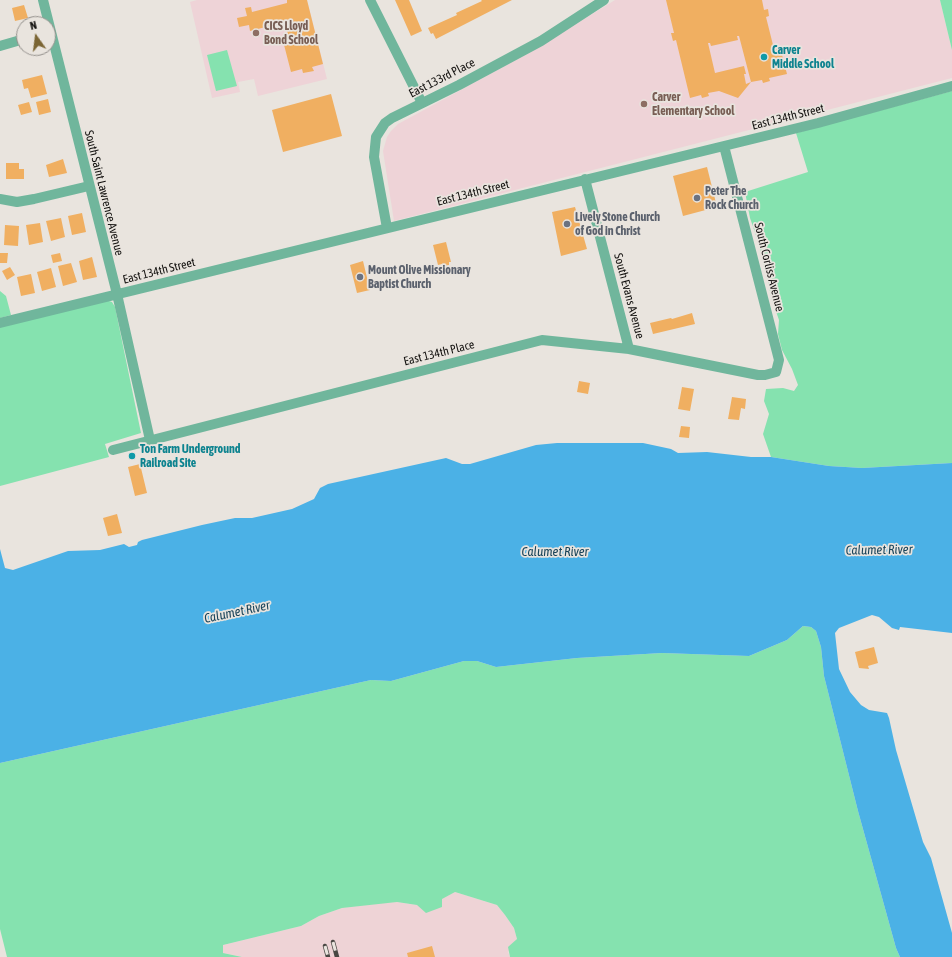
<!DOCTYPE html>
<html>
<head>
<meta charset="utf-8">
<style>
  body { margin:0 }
  #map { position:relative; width:952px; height:957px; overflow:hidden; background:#e9e4de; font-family:"Asap Condensed",sans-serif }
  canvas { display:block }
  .north { position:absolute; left:16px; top:16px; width:40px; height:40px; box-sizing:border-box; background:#e9e4de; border:1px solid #938f8b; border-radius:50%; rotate:346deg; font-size:11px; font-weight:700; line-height:16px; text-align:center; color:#12100e }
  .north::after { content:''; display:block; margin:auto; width:14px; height:18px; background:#7b6534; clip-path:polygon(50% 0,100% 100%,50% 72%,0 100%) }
</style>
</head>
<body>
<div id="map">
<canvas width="952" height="957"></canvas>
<div class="north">N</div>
</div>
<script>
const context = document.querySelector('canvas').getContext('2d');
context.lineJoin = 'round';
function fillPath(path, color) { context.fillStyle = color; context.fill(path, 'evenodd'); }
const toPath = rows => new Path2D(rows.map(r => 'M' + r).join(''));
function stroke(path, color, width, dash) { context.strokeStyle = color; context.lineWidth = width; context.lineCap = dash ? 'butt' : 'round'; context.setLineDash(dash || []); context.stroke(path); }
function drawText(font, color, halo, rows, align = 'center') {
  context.font = font + ' "Asap Condensed",sans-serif'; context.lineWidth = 3.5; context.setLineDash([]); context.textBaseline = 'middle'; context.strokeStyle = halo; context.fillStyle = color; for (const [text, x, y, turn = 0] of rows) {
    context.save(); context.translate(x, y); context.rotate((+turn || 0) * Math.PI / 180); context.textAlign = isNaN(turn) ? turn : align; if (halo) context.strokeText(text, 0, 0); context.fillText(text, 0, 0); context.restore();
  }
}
fillPath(toPath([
  [455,892,497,905,505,915,514,928,517,939,508,952,510,957,242,957,223,953,223,945,301,926,319,916,342,908,381,903,397,902,417,905,441,899]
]), '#eed3d6');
fillPath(toPath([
  [197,0,307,0,327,79,258,96,254,79,238,82,240,92,212,98,190,2],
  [615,0,940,0,952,50,952,78,394,221,383,151,387,137,391,131,398,124,529,53]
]), '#eed3d7');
fillPath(toPath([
  [940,0,952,0,952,50],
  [227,50,237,86,216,91,207,55],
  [952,91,952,463,862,468,829,466,771,457,763,434,769,414,764,401,766,389,783,388,794,391,798,385,792,369,782,350,778,334,779,320,772,300,759,244,750,218,745,192,808,172,796,133],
  [0,291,6,296,11,315,0,318],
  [106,300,112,302,115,307,141,433,105,444,109,457,0,486,0,326],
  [803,626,811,627,816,631,821,647,824,676,858,811,896,948,900,957,510,957,508,947,517,939,514,928,505,915,497,905,455,892,442,899,442,907,426,913,417,905,397,902,342,908,319,916,301,926,223,945,223,953,242,957,7,957,0,929,0,763,371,680,391,681,464,661,477,661,496,667,577,658,662,653,749,656,787,640]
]), '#85e2af');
fillPath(toPath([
  [557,443,643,443,671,449,678,453,707,452,751,457,771,457,829,466,862,468,952,463,952,633,900,627,899,630,892,628,879,617,872,615,839,628,835,633,839,669,850,692,861,705,869,710,887,713,889,718,896,750,923,842,931,858,952,933,952,957,900,957,896,948,858,811,824,676,821,647,816,631,811,627,803,626,787,640,749,656,662,653,577,658,496,667,477,661,464,661,391,681,371,680,0,763,0,549,5,568,13,570,68,551,100,550,124,544,129,547,137,545,138,542,142,540,202,525,235,518,252,518,292,509,314,499,320,488,328,484,446,458,462,464,470,464,536,445]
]), '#4bb1e6');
fillPath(toPath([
  [287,0,307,0,323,64,312,67,314,71,303,73,302,69,291,72,282,37,288,35,285,22,250,31,249,25,239,27,237,18,247,16,245,8,251,7,252,12,287,3],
  [395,0,409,0,422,31,411,36],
  [481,0,512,0,436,39,433,33,431,34,428,28,457,15,456,13,482,1],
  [666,0,762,0,764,10,768,9,769,16,766,17,774,49,780,47,787,74,769,78,770,81,763,83,762,80,751,82,738,98,719,91,708,93,709,96,702,98,701,95,690,98,676,40,673,41,671,33,674,33],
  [737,36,739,36,751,82,746,84,744,74,746,74,744,66,715,73,708,43,710,43,711,46,738,40],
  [24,5,28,18,15,21,12,8],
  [42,75,47,94,31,98,28,88,24,89,22,80],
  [331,94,342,136,283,152,272,110],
  [48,99,51,112,39,115,36,102],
  [29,102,32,112,21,115,18,105],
  [63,159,67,173,49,177,46,165],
  [6,163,19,163,19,169,24,169,24,179,6,179],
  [707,167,717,207,683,216,673,176],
  [575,207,587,249,561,256,552,212],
  [82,213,86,232,72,235,68,216],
  [61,218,65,237,51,241,46,221],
  [40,223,43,242,29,245,26,225],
  [5,225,19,226,18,246,4,245],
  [446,242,451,262,449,262,449,265,443,267,442,264,438,265,433,245],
  [0,253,8,253,7,263,0,263],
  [60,253,62,261,53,263,51,255],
  [92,257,97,277,83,280,79,261],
  [363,261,370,290,357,293,350,265],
  [71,263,77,282,63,286,58,266],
  [10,267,15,275,7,280,2,271],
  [51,268,56,287,42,291,37,272],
  [31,274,35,293,21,296,17,277],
  [692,313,695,324,653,334,650,323,671,318,672,319],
  [579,381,590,383,588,394,577,392],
  [682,387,694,389,690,411,678,409],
  [732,397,746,399,745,409,741,408,739,420,728,419],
  [681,426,690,427,689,438,679,437],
  [140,464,147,493,135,496,128,467],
  [117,514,122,533,108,536,103,518],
  [874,647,878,663,868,666,869,669,859,668,855,652],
  [432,946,435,957,408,957,407,953]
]), '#f0af61');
stroke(toPath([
  [43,0,117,294,150,440],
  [370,0,422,103],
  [0,46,24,39],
  [585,179,629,349],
  [0,199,17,202,34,199,89,186],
  [387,228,374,157,376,137,385,123,392,118,459,85,541,41,604,0],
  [0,323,818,123,952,86],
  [113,450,542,340,629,349,758,375,765,375,776,372,779,360,724,146]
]), '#70b69c', 10);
const rail = toPath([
  [333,942,337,957],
  [325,946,328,957]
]);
stroke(rail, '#494743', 4.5);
stroke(rail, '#e9e4de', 3, [9]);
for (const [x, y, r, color] of [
  [256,33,4,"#8d6e63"],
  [764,57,4,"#0f9aa8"],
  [644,104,4,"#8d6e63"],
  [697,198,4,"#6b7280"],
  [567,224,4,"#6b7280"],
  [360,277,4,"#6b7280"],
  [132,456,4,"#0f9aa8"]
]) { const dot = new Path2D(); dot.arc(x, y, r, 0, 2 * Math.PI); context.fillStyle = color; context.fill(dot); stroke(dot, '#e9e4de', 1.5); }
drawText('bold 12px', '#785e54', '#e9e4de', [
  ["CICS Lloyd",264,26],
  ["Bond School",264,40],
  ["Carver",652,97],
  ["Elementary School",652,111]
], 'left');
drawText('bold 12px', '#0d838f', '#e9e4de', [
  ["Carver",772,50],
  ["Middle School",772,64],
  ["Ton Farm Underground",140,449],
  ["Railroad Site",140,463]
], 'left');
drawText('12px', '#12100e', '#e9e4de', [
  ["East 133rd Place",442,78,-27],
  ["East 134th Street",788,117,-14],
  ["South Saint Lawrence Avenue",104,193,76],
  ["East 134th Street",473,193,-14],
  ["South Corliss Avenue",769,267,76],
  ["East 134th Street",159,271,-14],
  ["South Evans Avenue",629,296,75],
  ["East 134th Place",439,353,-14]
]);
drawText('bold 12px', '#5b616d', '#e9e4de', [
  ["Peter The",705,191],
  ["Rock Church",705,205],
  ["Lively Stone Church",575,217],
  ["of God in Christ",575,231],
  ["Mount Olive Missionary",368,270],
  ["Baptist Church",368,284]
], 'left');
drawText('italic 13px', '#184359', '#e9e4de', [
  ["Calumet River",879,550,-1],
  ["Calumet River",555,552],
  ["Calumet River",237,612,-12]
]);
</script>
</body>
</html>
